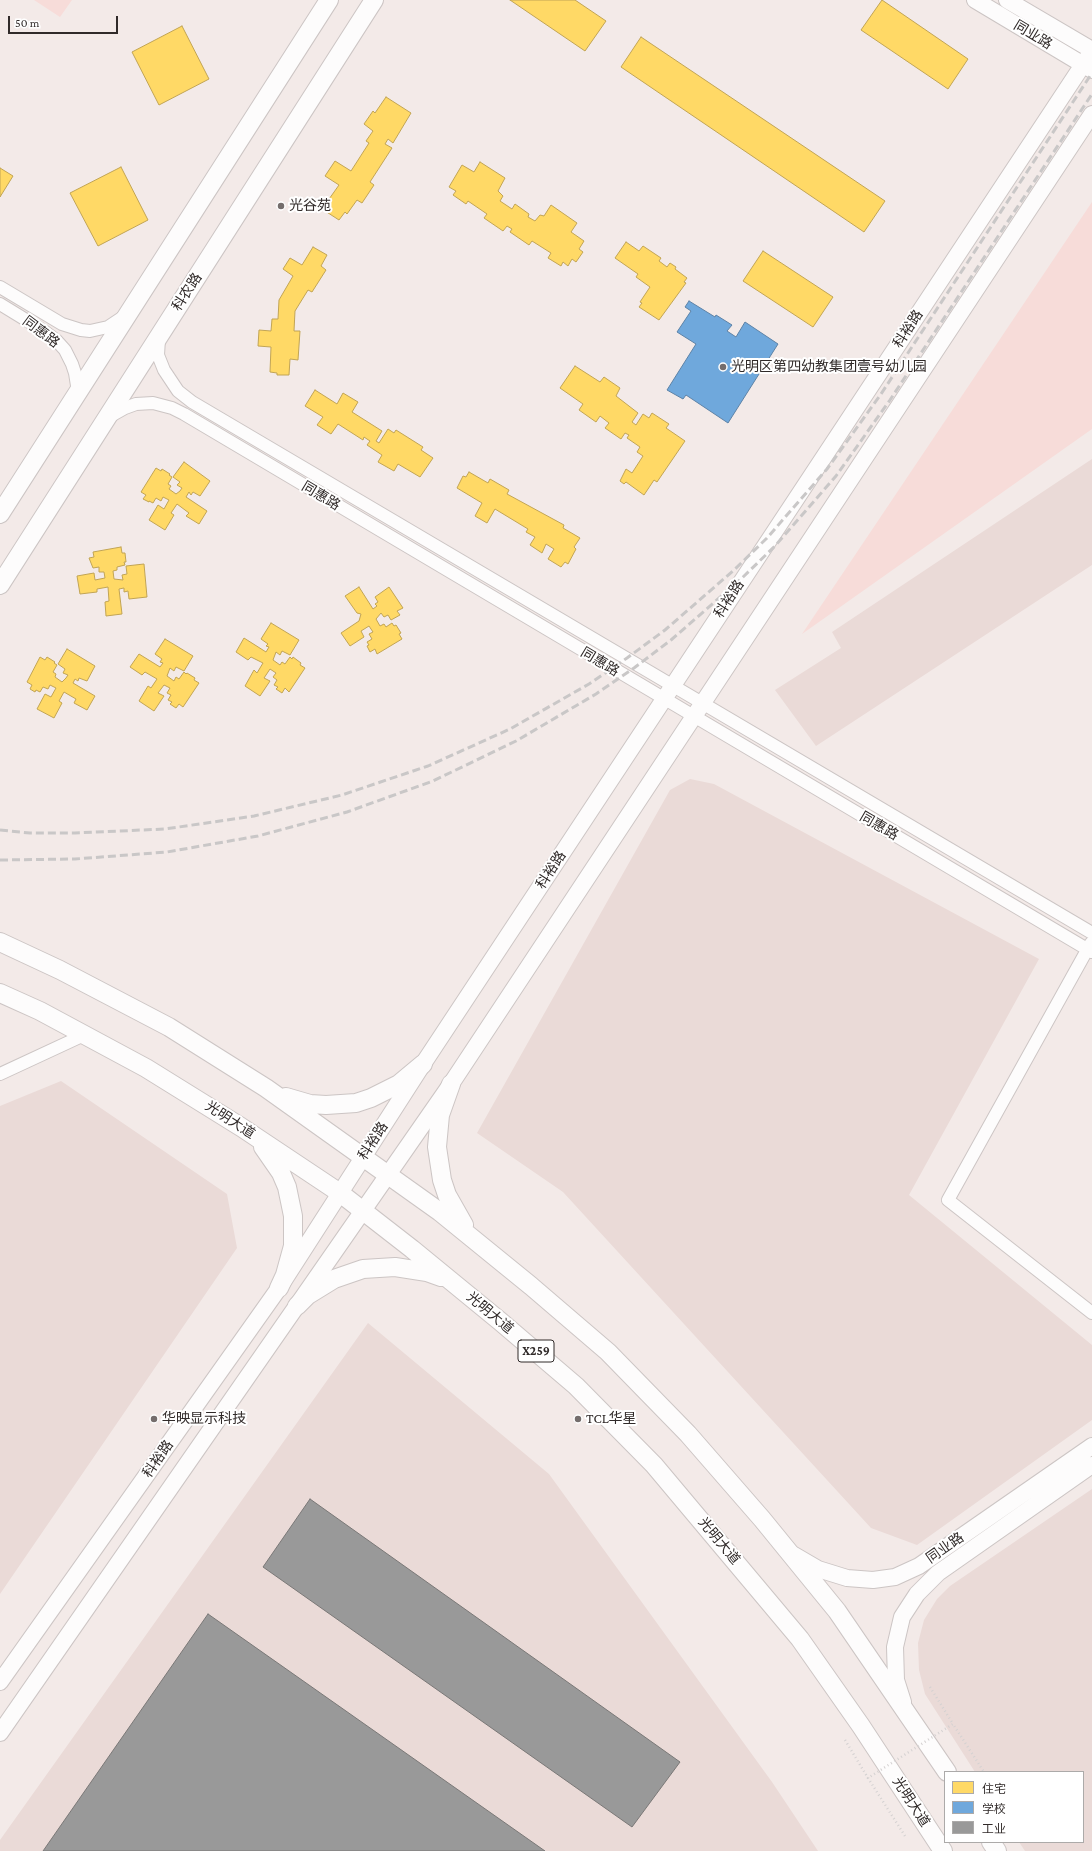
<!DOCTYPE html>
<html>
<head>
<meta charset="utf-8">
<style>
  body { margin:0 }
  #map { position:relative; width:1092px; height:1851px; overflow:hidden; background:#f3eae8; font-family:"Crimson Pro","Noto Sans SC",serif }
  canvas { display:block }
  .legend { position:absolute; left:944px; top:1771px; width:140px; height:72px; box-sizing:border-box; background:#fff; border:1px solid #acaaa9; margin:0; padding:5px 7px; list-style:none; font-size:12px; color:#302a29 }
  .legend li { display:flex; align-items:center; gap:8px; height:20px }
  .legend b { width:20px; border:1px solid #acaaa9 }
  .scale { position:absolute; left:8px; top:16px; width:110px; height:18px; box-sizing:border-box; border:2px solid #302a29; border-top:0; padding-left:5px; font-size:12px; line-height:14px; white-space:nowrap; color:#302a29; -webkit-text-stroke:3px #fff; paint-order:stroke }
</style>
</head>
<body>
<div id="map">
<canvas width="1092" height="1851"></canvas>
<ul class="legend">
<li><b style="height:11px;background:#ffd966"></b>住宅</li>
<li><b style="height:11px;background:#6fa8dc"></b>学校</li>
<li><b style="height:11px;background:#999"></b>工业</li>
</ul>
<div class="scale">50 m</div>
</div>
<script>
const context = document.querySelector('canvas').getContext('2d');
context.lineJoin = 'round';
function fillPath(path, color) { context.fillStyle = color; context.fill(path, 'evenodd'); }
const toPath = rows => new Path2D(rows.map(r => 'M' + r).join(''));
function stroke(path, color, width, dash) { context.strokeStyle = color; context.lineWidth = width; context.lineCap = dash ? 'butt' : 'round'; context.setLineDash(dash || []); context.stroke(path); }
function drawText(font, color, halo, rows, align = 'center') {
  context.font = font + ' "Crimson Pro","Noto Sans SC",serif'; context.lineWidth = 4; context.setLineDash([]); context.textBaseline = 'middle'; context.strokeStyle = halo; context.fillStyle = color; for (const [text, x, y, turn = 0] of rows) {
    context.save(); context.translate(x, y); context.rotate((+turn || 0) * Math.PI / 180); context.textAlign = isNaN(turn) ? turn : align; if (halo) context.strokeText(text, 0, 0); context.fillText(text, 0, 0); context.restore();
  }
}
fillPath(toPath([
  [1092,459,1092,565,816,746,775,690,841,648,832,632],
  [690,779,714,784,1039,959,909,1195,1092,1345,1092,1420,917,1545,871,1528,563,1192,477,1133,670,790],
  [61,1081,227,1194,237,1248,0,1594,0,1106],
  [368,1323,549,1474,772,1782,818,1851,0,1851,0,1840],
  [1092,1489,1092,1851,1025,1851,1019,1842,1083,1842,1083,1772,975,1772,925,1694,919,1670,918,1643,924,1620,937,1599,950,1586]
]), '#eadad7');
fillPath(toPath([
  [34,0,72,0,60,17],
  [1092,202,1092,429,802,634]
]), '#f7dcd9');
const homes = toPath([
  [510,0,575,0,606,21,585,51,510,0],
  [882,0,968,59,948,89,861,30,882,0],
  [182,26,209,79,159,105,132,52,182,26],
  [641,37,885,201,864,232,621,67,641,37],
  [386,97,411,113,393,143,388,139,385,144,392,148,370,182,374,185,362,203,357,200,347,214,345,212,339,220,322,209,339,185,325,176,335,161,351,171,369,143,366,141,373,131,364,124,373,111,375,113,386,97],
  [480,162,505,178,498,191,503,196,500,201,512,209,515,204,529,214,528,217,535,221,540,215,544,216,551,205,577,223,571,232,584,241,579,249,583,252,576,262,572,259,568,266,563,262,561,266,548,258,551,253,532,241,529,245,510,232,512,229,507,226,503,231,484,218,487,214,468,201,466,204,453,195,456,191,449,187,462,165,474,172,480,162],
  [121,167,148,220,98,246,70,193,121,167],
  [0,168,13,176,0,197,0,168],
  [626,242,639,251,643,246,661,258,659,261,667,267,670,263,676,267,675,269,687,278,684,282,686,283,659,320,639,307,642,303,640,302,650,287,636,277,638,274,615,258,626,242],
  [313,247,327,255,321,266,326,270,312,292,308,290,295,311,294,331,300,331,298,360,290,359,289,375,277,375,277,373,270,372,271,347,258,346,259,330,271,331,272,319,278,319,279,300,293,276,283,269,290,258,302,265,313,247],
  [763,251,833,297,813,327,743,281,763,251],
  [575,366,600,382,604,377,620,388,616,396,638,413,632,422,636,425,643,414,649,418,652,413,669,424,666,428,685,441,657,482,654,480,644,495,626,482,624,484,620,481,626,469,632,473,643,456,637,452,640,447,627,438,629,435,625,433,621,439,605,428,609,423,600,416,596,422,579,410,583,404,560,388,575,366],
  [315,390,337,404,343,393,358,402,352,412,382,431,376,441,379,443,388,429,394,433,396,430,423,447,421,450,433,458,420,477,398,464,394,471,378,462,382,455,367,445,370,441,364,437,363,440,338,424,331,434,317,425,323,417,305,406,315,390],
  [184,462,210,481,200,496,193,492,191,495,189,492,186,497,207,511,199,524,186,516,189,513,177,504,171,513,174,515,165,530,149,520,158,505,164,509,169,500,163,497,161,501,156,498,153,503,149,501,149,502,143,499,146,495,141,492,156,468,161,471,162,469,170,474,169,475,172,477,168,484,171,486,169,489,176,494,180,491,182,488,177,485,180,482,173,477,184,462],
  [469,472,488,483,490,479,509,490,507,494,564,525,563,528,580,538,574,547,576,549,568,564,565,562,561,567,548,559,554,549,546,544,542,553,530,545,535,537,526,532,528,529,495,509,487,523,475,516,482,503,457,488,463,476,466,477,469,472],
  [121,547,122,553,125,553,126,562,124,562,125,565,117,567,117,570,113,571,114,579,123,580,122,575,127,574,126,566,144,564,147,597,129,599,128,591,124,592,124,588,119,589,122,614,106,616,105,602,109,601,108,587,97,589,97,592,80,594,77,576,94,573,95,580,105,578,104,572,99,572,99,567,93,568,89,558,94,557,93,552,121,547],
  [359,587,373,609,377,606,375,604,378,602,375,597,389,587,403,608,397,611,400,615,391,620,388,615,384,617,381,613,376,619,380,626,384,624,386,627,392,623,394,626,396,625,401,633,399,634,402,639,377,654,375,649,370,652,367,646,369,645,367,642,372,639,369,634,373,632,369,626,361,631,364,637,350,646,341,633,359,621,361,614,357,613,345,596,359,587],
  [271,623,299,640,290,655,282,651,280,655,276,652,273,660,280,665,282,662,285,664,290,657,292,659,293,657,301,663,300,665,305,668,289,692,285,688,282,693,276,689,278,687,274,685,277,680,273,677,276,673,270,669,264,678,270,681,260,696,245,686,254,670,257,673,263,663,251,657,248,660,236,652,244,638,266,652,269,647,266,646,268,644,261,639,271,623],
  [165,639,193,656,184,671,176,667,174,671,170,668,167,676,174,681,176,677,179,679,184,672,186,674,187,673,195,678,194,680,199,683,183,707,179,704,176,708,170,704,172,702,168,700,171,695,167,693,170,688,164,685,158,693,164,696,154,711,139,701,148,686,151,688,157,679,145,672,142,675,130,667,139,654,160,667,163,663,160,662,162,659,155,654,165,639],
  [67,649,95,666,87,681,79,678,78,681,75,679,73,683,95,696,87,710,74,703,76,699,64,692,59,701,62,703,54,718,37,709,45,694,51,697,56,688,50,685,48,689,43,687,40,692,36,690,35,692,30,689,32,685,27,682,40,657,45,660,47,657,55,662,54,663,57,665,53,672,56,674,55,677,62,682,66,678,68,675,63,673,65,669,58,664,67,649]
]);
fillPath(homes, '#ffd966');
stroke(homes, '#c1a454', 1);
const schools = toPath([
  [689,301,715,317,716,315,732,325,727,331,736,337,745,322,778,344,728,423,686,395,683,399,667,390,696,344,677,332,691,311,685,307,689,301]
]);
fillPath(schools, '#6fa8dc');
stroke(schools, '#5c82a6', 1);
const industry = toPath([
  [310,1499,680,1762,632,1827,263,1567,310,1499],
  [208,1614,545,1851,43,1851,208,1614]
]);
fillPath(industry, '#999');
stroke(industry, '#7a7877', 1);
const street = toPath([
  [0,287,62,324,81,330,90,331,108,327,123,317],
  [0,304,44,331,56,340,65,350,72,364,75,373,78,392],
  [159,339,158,355,164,370,178,391,192,402,1092,933],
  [109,417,125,408,136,404,153,403,172,408,184,414,1092,952],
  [1091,943,948,1200,1092,1313],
  [0,1074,84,1035]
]);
const secondary = toPath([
  [975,0,1092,70],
  [1007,0,1092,50],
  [794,1555,818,1569,847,1578,873,1580,895,1577,919,1566,1092,1446],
  [0,1682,279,1288,423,1064,1092,51],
  [903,1702,896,1680,895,1647,902,1617,917,1594,938,1573,1092,1465],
  [0,1733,451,1084,1092,114]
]);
const primary = toPath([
  [0,514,329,0],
  [0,585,374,0],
  [0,942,60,970,169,1027,266,1088,440,1212,531,1286,608,1352,688,1434,762,1519,837,1611,947,1772],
  [0,993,40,1011,146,1068,241,1127,340,1193,412,1249,501,1322,576,1386,654,1465,800,1639,861,1726,943,1851],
  [451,1084,440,1115,437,1147,442,1180,447,1195,464,1225],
  [286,1097,310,1104,326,1105,356,1103,371,1098,399,1084,423,1064],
  [263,1147,281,1173,287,1187,293,1216,293,1246,285,1275,279,1288],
  [297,1306,308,1295,334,1279,363,1269,395,1267,427,1272,441,1277],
  [991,1842,997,1851]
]);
stroke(street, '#ccc5c4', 14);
stroke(secondary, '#ccc5c4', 18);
stroke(primary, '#ccc5c4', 20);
stroke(toPath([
  [930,1687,953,1724],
  [845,1740,868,1778]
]), '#d4d1d1', 2.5, [1, 3]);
stroke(street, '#fdfcfc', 12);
stroke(secondary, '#fdfcfc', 16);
stroke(primary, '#fdfcfc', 18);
stroke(toPath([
  [0,830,30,833,75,833,165,829,254,816,342,795,428,766,510,729,589,684,627,658,665,630,734,570,767,538,827,469,881,394,1092,73],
  [0,860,75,859,167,852,258,836,347,812,433,781,516,741,596,694,634,668,671,640,741,579,775,546,836,476,890,400,1092,94]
]), '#c9c7c7', 3, [8, 4]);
stroke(toPath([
  [905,1836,868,1778,953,1724,984,1772]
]), '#d4d1d1', 2.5, [1, 3]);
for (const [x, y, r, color] of [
  [281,206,4,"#746d6c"],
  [723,367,4,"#746d6c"],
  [154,1419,4,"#746d6c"],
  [578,1419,4,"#746d6c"]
]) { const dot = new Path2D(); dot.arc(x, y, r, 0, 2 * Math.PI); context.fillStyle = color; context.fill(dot); stroke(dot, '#fff', 1.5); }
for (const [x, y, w] of [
  [536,1351,36]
]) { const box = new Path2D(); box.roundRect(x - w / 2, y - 11, w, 22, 3); context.fillStyle = '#fff'; context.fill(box); stroke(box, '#302a29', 1); }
drawText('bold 13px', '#302a29', null, [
  ["X259",536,1351]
]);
drawText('14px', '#302a29', '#fff', [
  ["同业路",1033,35,31],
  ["科农路",187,292,-57],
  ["科裕路",908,329,-57],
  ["同惠路",41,332,37],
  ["同惠路",321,496,31],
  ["科裕路",729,599,-57],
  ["同惠路",600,662,31],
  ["同惠路",879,826,30],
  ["科裕路",551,870,-57],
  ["光明大道",230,1120,33],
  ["科裕路",373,1141,-57],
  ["光明大道",490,1313,40],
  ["科裕路",158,1459,-55],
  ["光明大道",719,1541,50],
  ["同业路",945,1548,-35],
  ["光明大道",911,1802,57]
]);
drawText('14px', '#302a29', '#fff', [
  ["光谷苑",289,206],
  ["光明区第四幼教集团壹号幼儿园",731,367],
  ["华映显示科技",162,1419],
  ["TCL华星",586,1419]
], 'left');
</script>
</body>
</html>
